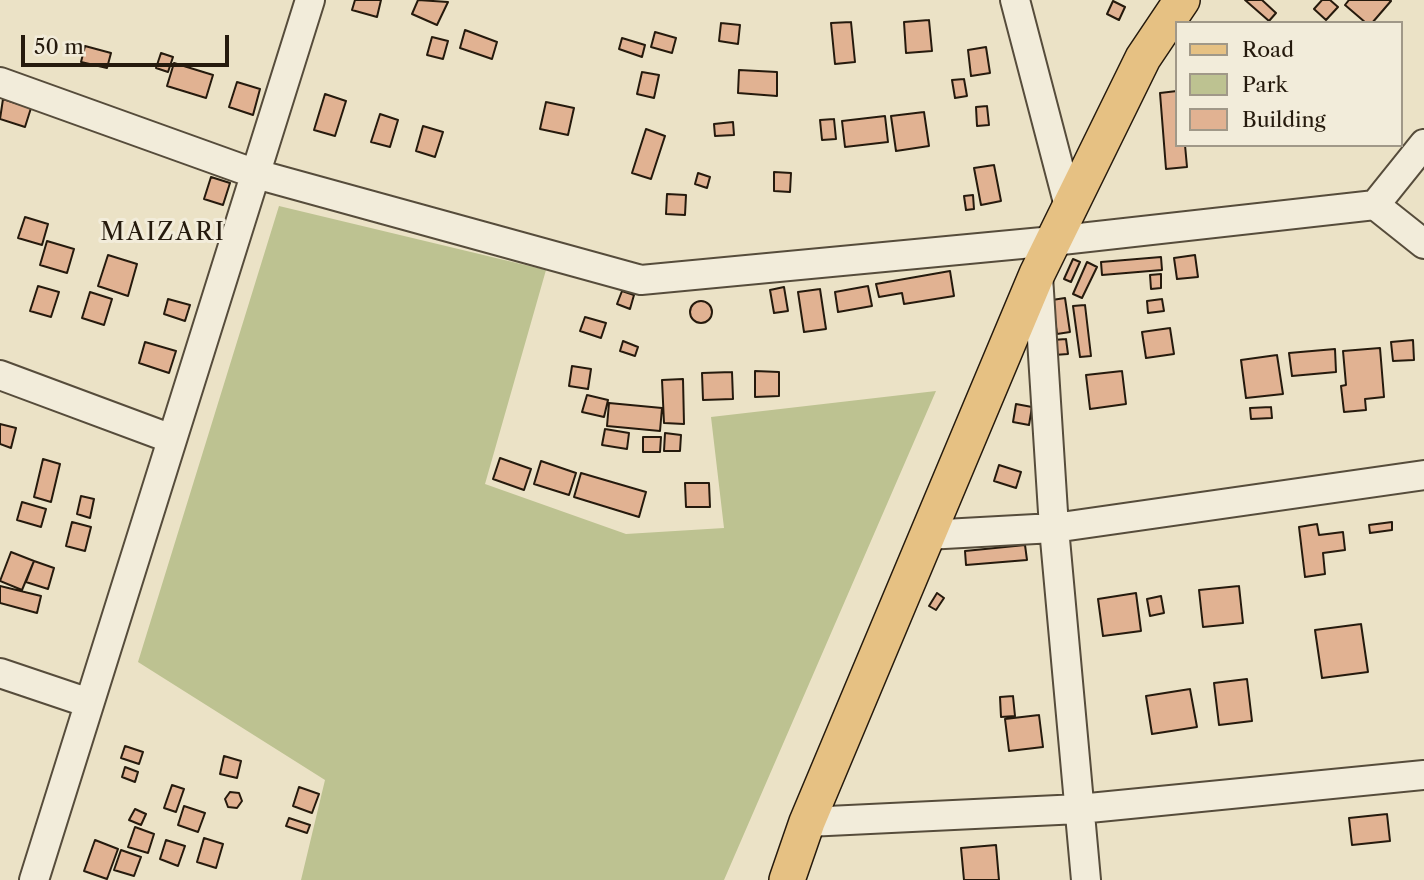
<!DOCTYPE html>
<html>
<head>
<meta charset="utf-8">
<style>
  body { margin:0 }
  #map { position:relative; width:1424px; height:880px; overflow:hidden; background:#ebe2c6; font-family:"Libre Caslon Text",serif }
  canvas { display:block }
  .legend { position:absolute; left:1175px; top:21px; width:228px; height:126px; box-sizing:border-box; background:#f2ecda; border:2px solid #a09888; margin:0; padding:9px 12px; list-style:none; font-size:21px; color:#251a0d }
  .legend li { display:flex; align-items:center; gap:14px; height:35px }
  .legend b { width:35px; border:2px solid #a09888 }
  .scale { position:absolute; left:21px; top:35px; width:208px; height:32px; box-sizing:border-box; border:4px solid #251a0d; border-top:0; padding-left:9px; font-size:21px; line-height:24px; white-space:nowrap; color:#251a0d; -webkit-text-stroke:5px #f2ecda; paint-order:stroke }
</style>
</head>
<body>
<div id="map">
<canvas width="1424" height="880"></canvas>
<ul class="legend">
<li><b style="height:9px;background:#e6c183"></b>Road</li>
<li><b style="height:19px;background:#bdc291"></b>Park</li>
<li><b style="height:19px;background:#e1b292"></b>Building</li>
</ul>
<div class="scale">50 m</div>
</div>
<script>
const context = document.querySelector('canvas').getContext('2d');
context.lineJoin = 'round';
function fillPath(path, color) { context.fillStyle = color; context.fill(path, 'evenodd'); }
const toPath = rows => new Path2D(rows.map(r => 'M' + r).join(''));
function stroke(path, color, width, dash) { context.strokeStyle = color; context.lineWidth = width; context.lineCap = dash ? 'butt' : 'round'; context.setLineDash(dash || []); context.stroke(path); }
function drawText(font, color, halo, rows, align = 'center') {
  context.font = font + ' "Libre Caslon Text",serif'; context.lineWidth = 6; context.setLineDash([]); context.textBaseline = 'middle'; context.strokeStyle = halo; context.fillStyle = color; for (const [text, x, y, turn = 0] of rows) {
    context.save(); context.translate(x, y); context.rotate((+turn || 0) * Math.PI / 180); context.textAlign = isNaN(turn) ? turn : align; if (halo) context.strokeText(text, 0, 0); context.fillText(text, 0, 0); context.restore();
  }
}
fillPath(toPath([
  [279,206,546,270,485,484,626,534,724,528,711,417,936,391,724,880,301,880,325,780,138,662]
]), '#bdc291');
const building = toPath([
  [355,0,381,0,377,17,352,10,355,0],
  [418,0,448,2,437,25,412,14,418,0],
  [1245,0,1262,0,1276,13,1269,21,1245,0],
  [1322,0,1330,0,1338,7,1326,20,1314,9,1322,0],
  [1349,0,1389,0,1391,1,1372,23,1366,23,1345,5,1349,0],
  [1113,1,1125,7,1119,20,1107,14,1113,1],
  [929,20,932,51,906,53,904,22,929,20],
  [851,22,855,62,835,64,831,23,851,22],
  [721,23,740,25,738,44,719,41,721,23],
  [465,30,497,42,492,59,460,48,465,30],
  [655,32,676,38,672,53,651,47,655,32],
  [432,37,448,41,443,59,427,55,432,37],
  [622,38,645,45,642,57,619,49,622,38],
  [85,46,111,53,107,68,81,62,85,46],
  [986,47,990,73,971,76,968,50,986,47],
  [161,53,173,57,168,72,156,68,161,53],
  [174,63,213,75,206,98,167,86,174,63],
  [739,70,777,72,777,96,738,93,739,70],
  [642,72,659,75,654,98,637,94,642,72],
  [964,79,967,96,955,98,952,80,964,79],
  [237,82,260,89,253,115,229,107,237,82],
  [1177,91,1177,145,1185,145,1187,167,1166,169,1160,93,1177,91],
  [325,94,346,101,335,136,314,130,325,94],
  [3,99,31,108,25,127,0,119,3,99],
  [546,102,574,108,568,135,540,129,546,102],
  [987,106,989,125,977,126,976,107,987,106],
  [924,112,929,146,896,151,891,116,924,112],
  [380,114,398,120,390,147,371,142,380,114],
  [885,116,888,142,845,147,842,121,885,116],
  [834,119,836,139,822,140,820,120,834,119],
  [733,122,734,135,715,136,714,124,733,122],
  [423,126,443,132,435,157,416,151,423,126],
  [646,129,665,136,651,179,632,173,646,129],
  [994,165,1001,201,981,205,974,168,994,165],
  [774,172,791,173,790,192,774,191,774,172],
  [698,173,710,177,707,188,695,184,698,173],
  [211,177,230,183,223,205,204,199,211,177],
  [667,194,686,195,685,215,666,214,667,194],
  [973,195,974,209,966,210,964,196,973,195],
  [25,217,48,224,42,245,18,238,25,217],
  [47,241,74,249,67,273,40,265,47,241],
  [108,255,137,264,128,296,98,286,108,255],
  [1195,255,1198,277,1177,279,1174,258,1195,255],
  [1161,257,1162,270,1102,275,1101,262,1161,257],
  [1073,259,1080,262,1071,282,1064,279,1073,259],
  [1087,262,1097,267,1082,298,1073,294,1087,262],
  [950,271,954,296,904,304,902,293,879,297,876,284,950,271],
  [1161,274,1161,288,1151,289,1150,275,1161,274],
  [38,286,59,292,51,317,30,311,38,286],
  [868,286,872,306,838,312,835,292,868,286],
  [784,287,788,311,774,313,770,290,784,287],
  [820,289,826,329,804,332,798,292,820,289],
  [622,291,634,295,630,309,617,304,622,291],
  [90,292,112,299,104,325,82,318,90,292],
  [1065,298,1070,332,1057,334,1052,300,1065,298],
  [168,299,190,305,185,321,164,314,168,299],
  [1162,299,1164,311,1148,313,1147,301,1162,299],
  '690 312a11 11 0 1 1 22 0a11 11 0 1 1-22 0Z',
  [1085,305,1091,356,1080,357,1073,306,1085,305],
  [585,317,606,323,601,338,580,331,585,317],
  [1170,328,1174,354,1146,358,1142,332,1170,328],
  [1066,339,1068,354,1054,355,1053,340,1066,339],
  [1413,340,1414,360,1393,361,1391,342,1413,340],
  [623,341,638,347,635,356,620,351,623,341],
  [145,342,176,351,169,373,139,363,145,342],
  [1380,348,1384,397,1365,399,1366,410,1344,412,1341,386,1346,385,1343,351,1380,348],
  [1335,349,1336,372,1292,376,1289,353,1335,349],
  [1277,355,1283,394,1246,398,1241,360,1277,355],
  [572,366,591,369,588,389,569,386,572,366],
  [755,371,779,372,779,396,755,397,755,371],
  [1122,371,1126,404,1090,409,1086,375,1122,371],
  [732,372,733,399,703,400,702,373,732,372],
  [683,379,684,424,664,423,662,380,683,379],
  [587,395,608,400,604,417,582,412,587,395],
  [609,403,662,408,660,431,607,426,609,403],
  [1016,404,1032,407,1029,425,1013,422,1016,404],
  [1271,407,1272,418,1251,419,1250,408,1271,407],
  [0,424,16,428,11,448,0,444,0,424],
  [605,429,629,433,627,449,602,445,605,429],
  [665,433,681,435,680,451,664,451,665,433],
  [643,437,661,437,660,452,643,452,643,437],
  [500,458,531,469,524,490,493,479,500,458],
  [43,459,60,464,51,502,34,497,43,459],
  [541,461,576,473,569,495,534,484,541,461],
  [999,465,1021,472,1016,488,994,481,999,465],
  [581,473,646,492,639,517,574,497,581,473],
  [685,483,709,483,710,507,686,507,685,483],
  [81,496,94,499,90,518,77,514,81,496],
  [22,502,46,509,41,527,17,520,22,502],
  [72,522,91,527,85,551,66,546,72,522],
  [1392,522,1392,530,1370,533,1369,525,1392,522],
  [1317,524,1319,535,1343,532,1345,550,1323,553,1325,574,1305,577,1299,527,1317,524],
  [1025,545,1027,560,966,565,965,551,1025,545],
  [11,552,34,561,22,590,0,581,11,552],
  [34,561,54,568,48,589,26,582,34,561],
  [0,586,41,596,37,613,0,603,0,586],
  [1239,586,1243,623,1203,627,1199,590,1239,586],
  [937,593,944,598,936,610,929,606,937,593],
  [1136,593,1141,631,1103,636,1098,599,1136,593],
  [1161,596,1164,613,1150,616,1147,599,1161,596],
  [1361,624,1368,672,1322,678,1315,630,1361,624],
  [1247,679,1252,721,1219,725,1214,683,1247,679],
  [1190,689,1197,727,1152,734,1146,696,1190,689],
  [1013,696,1015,716,1001,717,1000,697,1013,696],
  [1039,715,1043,747,1009,751,1005,719,1039,715],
  [125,746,143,752,139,764,121,758,125,746],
  [224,756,241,761,237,778,220,774,224,756],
  [125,767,138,772,135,782,122,777,125,767],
  [172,785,184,789,176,812,164,808,172,785],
  [299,787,319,794,312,813,293,806,299,787],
  [230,792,239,793,242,801,237,808,228,807,225,799,230,792],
  [184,806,205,813,198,832,178,825,184,806],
  [135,809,146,814,141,825,129,820,135,809],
  [1387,814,1390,841,1352,845,1349,818,1387,814],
  [289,818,310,825,307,833,286,826,289,818],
  [135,827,154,834,148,853,128,847,135,827],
  [204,838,223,844,216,868,197,862,204,838],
  [95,840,118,849,107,879,84,871,95,840],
  [166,840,185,846,178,866,160,859,166,840],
  [996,845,999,880,964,880,961,848,996,845],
  [121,850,141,857,134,876,114,870,121,850]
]);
fillPath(building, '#e1b292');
stroke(building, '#251a0d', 2);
const minor = toPath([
  [1015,0,1070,210],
  [0,82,256,174,641,280,1053,241,1375,205,1424,144],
  [1375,205,1424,244],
  [1038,276,1054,528,1086,880],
  [0,375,172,439],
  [926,535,1054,528,1424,475],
  [0,673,89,703],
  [807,822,1079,809,1424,775],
  [34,880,310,0]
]);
const major = toPath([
  [787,880,807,822,1037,274,1143,58,1182,0]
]);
stroke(minor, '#564c3b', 32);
stroke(major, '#251a0d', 38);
stroke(minor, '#f2ecda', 28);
stroke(major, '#e6c183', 35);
context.letterSpacing = '2px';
drawText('24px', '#251a0d', '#f2ecda', [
  ["MAIZARI",163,233]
]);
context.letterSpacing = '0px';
</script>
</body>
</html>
